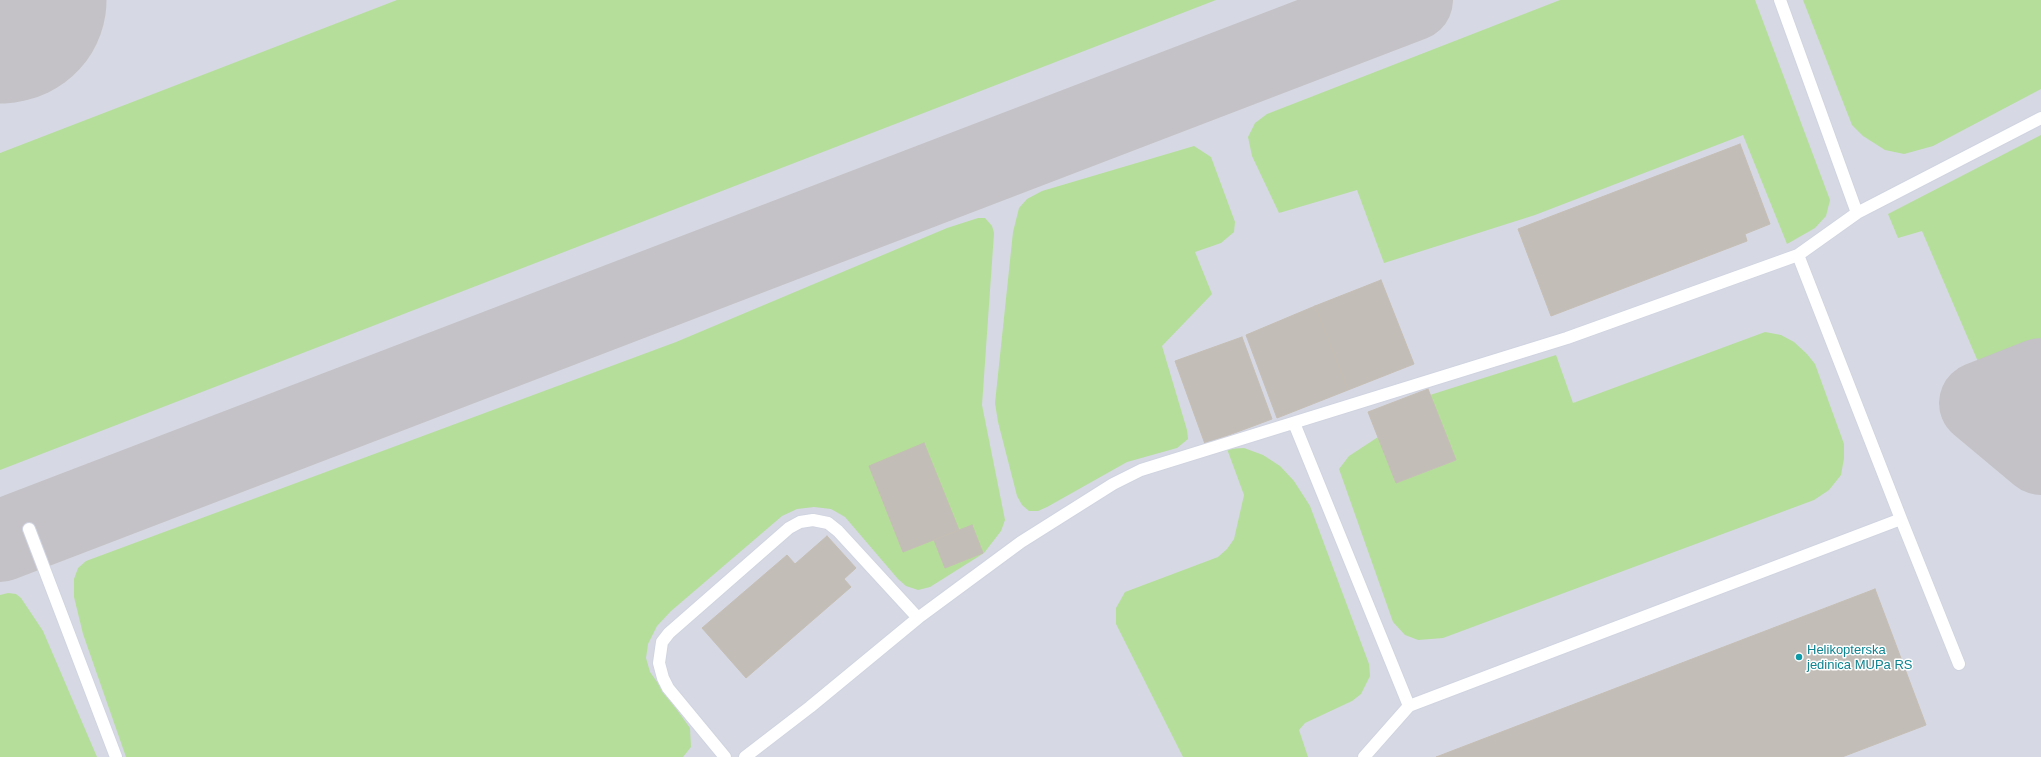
<!DOCTYPE html>
<html>
<head>
<meta charset="utf-8">
<style>
  body { margin:0 }
  canvas { display:block; background:#eae3db }
</style>
</head>
<body>
<canvas width="2041" height="757"></canvas>
<script>
const context = document.querySelector('canvas').getContext('2d');
context.lineJoin = 'round';
function fillPath(path, color) { context.fillStyle = color; context.fill(path, 'evenodd'); }
const toPath = rows => new Path2D(rows.map(r => 'M' + r).join(''));
function stroke(path, color, width, dash) { context.strokeStyle = color; context.lineWidth = width; context.lineCap = dash ? 'butt' : 'round'; context.setLineDash(dash || []); context.stroke(path); }
function drawText(font, color, halo, rows, align = 'center') {
  context.font = font + ' Helvetica,sans-serif'; context.lineWidth = 3; context.setLineDash([]); context.textBaseline = 'middle'; context.strokeStyle = halo; context.fillStyle = color; for (const [text, x, y, turn = 0] of rows) {
    context.save(); context.translate(x, y); context.rotate((+turn || 0) * Math.PI / 180); context.textAlign = isNaN(turn) ? turn : align; if (halo) context.strokeText(text, 0, 0); context.fillText(text, 0, 0); context.restore();
  }
}
fillPath(toPath([
  [0,0,2041,0,2041,757,0,757]
]), '#d6d9e3');
fillPath(toPath([
  [397,0,1216,0,0,470,0,153],
  [1560,0,1755,0,1830,200,1826,216,1815,228,1787,244,1743,135,1535,215,1384,263,1357,190,1279,213,1252,156,1248,137,1255,123,1267,114],
  [1803,0,2041,0,2041,89,1933,146,1904,154,1885,150,1863,136,1852,125],
  [2041,135,2041,358,1985,378,1922,231,1898,238,1888,214],
  [1194,146,1211,157,1235,222,1234,232,1221,243,1195,252,1212,294,1162,346,1187,430,1188,439,1177,448,1127,462,1047,507,1038,511,1029,511,1022,505,1017,496,998,422,995,403,1013,232,1019,208,1027,199,1042,191],
  [978,218,985,218,992,226,994,233,982,405,1005,520,1001,531,984,553,930,587,918,590,906,586,898,579,845,517,831,509,814,507,797,509,782,516,671,611,657,626,648,644,646,658,650,672,690,728,691,747,683,757,126,757,83,634,74,597,74,579,78,568,86,561,676,342,947,228],
  [1765,332,1781,335,1794,342,1807,354,1815,364,1844,444,1844,458,1841,475,1829,490,1814,500,1443,638,1418,640,1405,635,1393,622,1339,469,1349,456,1378,437,1396,483,1456,460,1430,395,1556,355,1573,403],
  [1244,448,1263,455,1280,466,1294,481,1310,506,1369,664,1370,676,1361,694,1352,701,1305,723,1299,730,1308,757,1183,757,1116,624,1116,608,1125,592,1218,557,1227,549,1234,539,1244,495,1227,449],
  [8,593,16,594,21,598,43,631,97,757,0,757,0,595]
]), '#b5de9a');
stroke(toPath([
  [2041,379,1980,403,2041,454],
  [0,541,1412,0]
]), '#c4c2c6', 82);
stroke(toPath([
  [0,1,4,0]
]), '#c4c2c6', 205);
const building = toPath([
  [1740,144,1770,224,1745,234,1747,241,1551,316,1518,229,1740,144],
  [1381,280,1414,364,1348,390,1315,306,1381,280],
  [1315,306,1348,390,1277,418,1246,335,1315,306],
  [1242,337,1272,419,1205,444,1175,361,1242,337],
  [1428,389,1456,460,1396,483,1368,412,1428,389],
  [924,443,959,530,903,552,869,466,924,443],
  [972,525,983,553,945,568,934,540,972,525],
  [827,536,856,568,844,579,851,587,746,678,702,628,787,555,795,564,827,536],
  [1875,589,1926,725,1842,757,1436,757,1875,589]
]);
fillPath(building, '#c2bdb7');
stroke(building, '#c5beb5', 1);
const service = toPath([
  [1780,0,1857,213],
  [1294,423,1409,706,1901,519,1798,255],
  [1901,519,1959,664],
  [29,529,116,757],
  [725,757,668,688,663,678,659,663,662,642,669,633,789,528,800,522,813,520,828,523,838,531,918,618],
  [745,757,810,707,918,618,1021,542,1113,484,1141,470,1567,338,1798,255,1857,213,2041,118],
  [1364,757,1409,706]
]);
stroke(service, '#d0d4e1', 14);
stroke(service, '#fff', 12);
for (const [x, y, r, color] of [
  [1799,657,4,"#0f9aa8"]
]) { const dot = new Path2D(); dot.arc(x, y, r, 0, 2 * Math.PI); context.fillStyle = color; context.fill(dot); stroke(dot, '#fff', 1.5); }
drawText('13px', '#0d838f', '#fff', [
  ["Helikopterska",1807,650],
  ["jedinica MUPa RS",1807,665]
], 'left');
</script>
</body>
</html>
